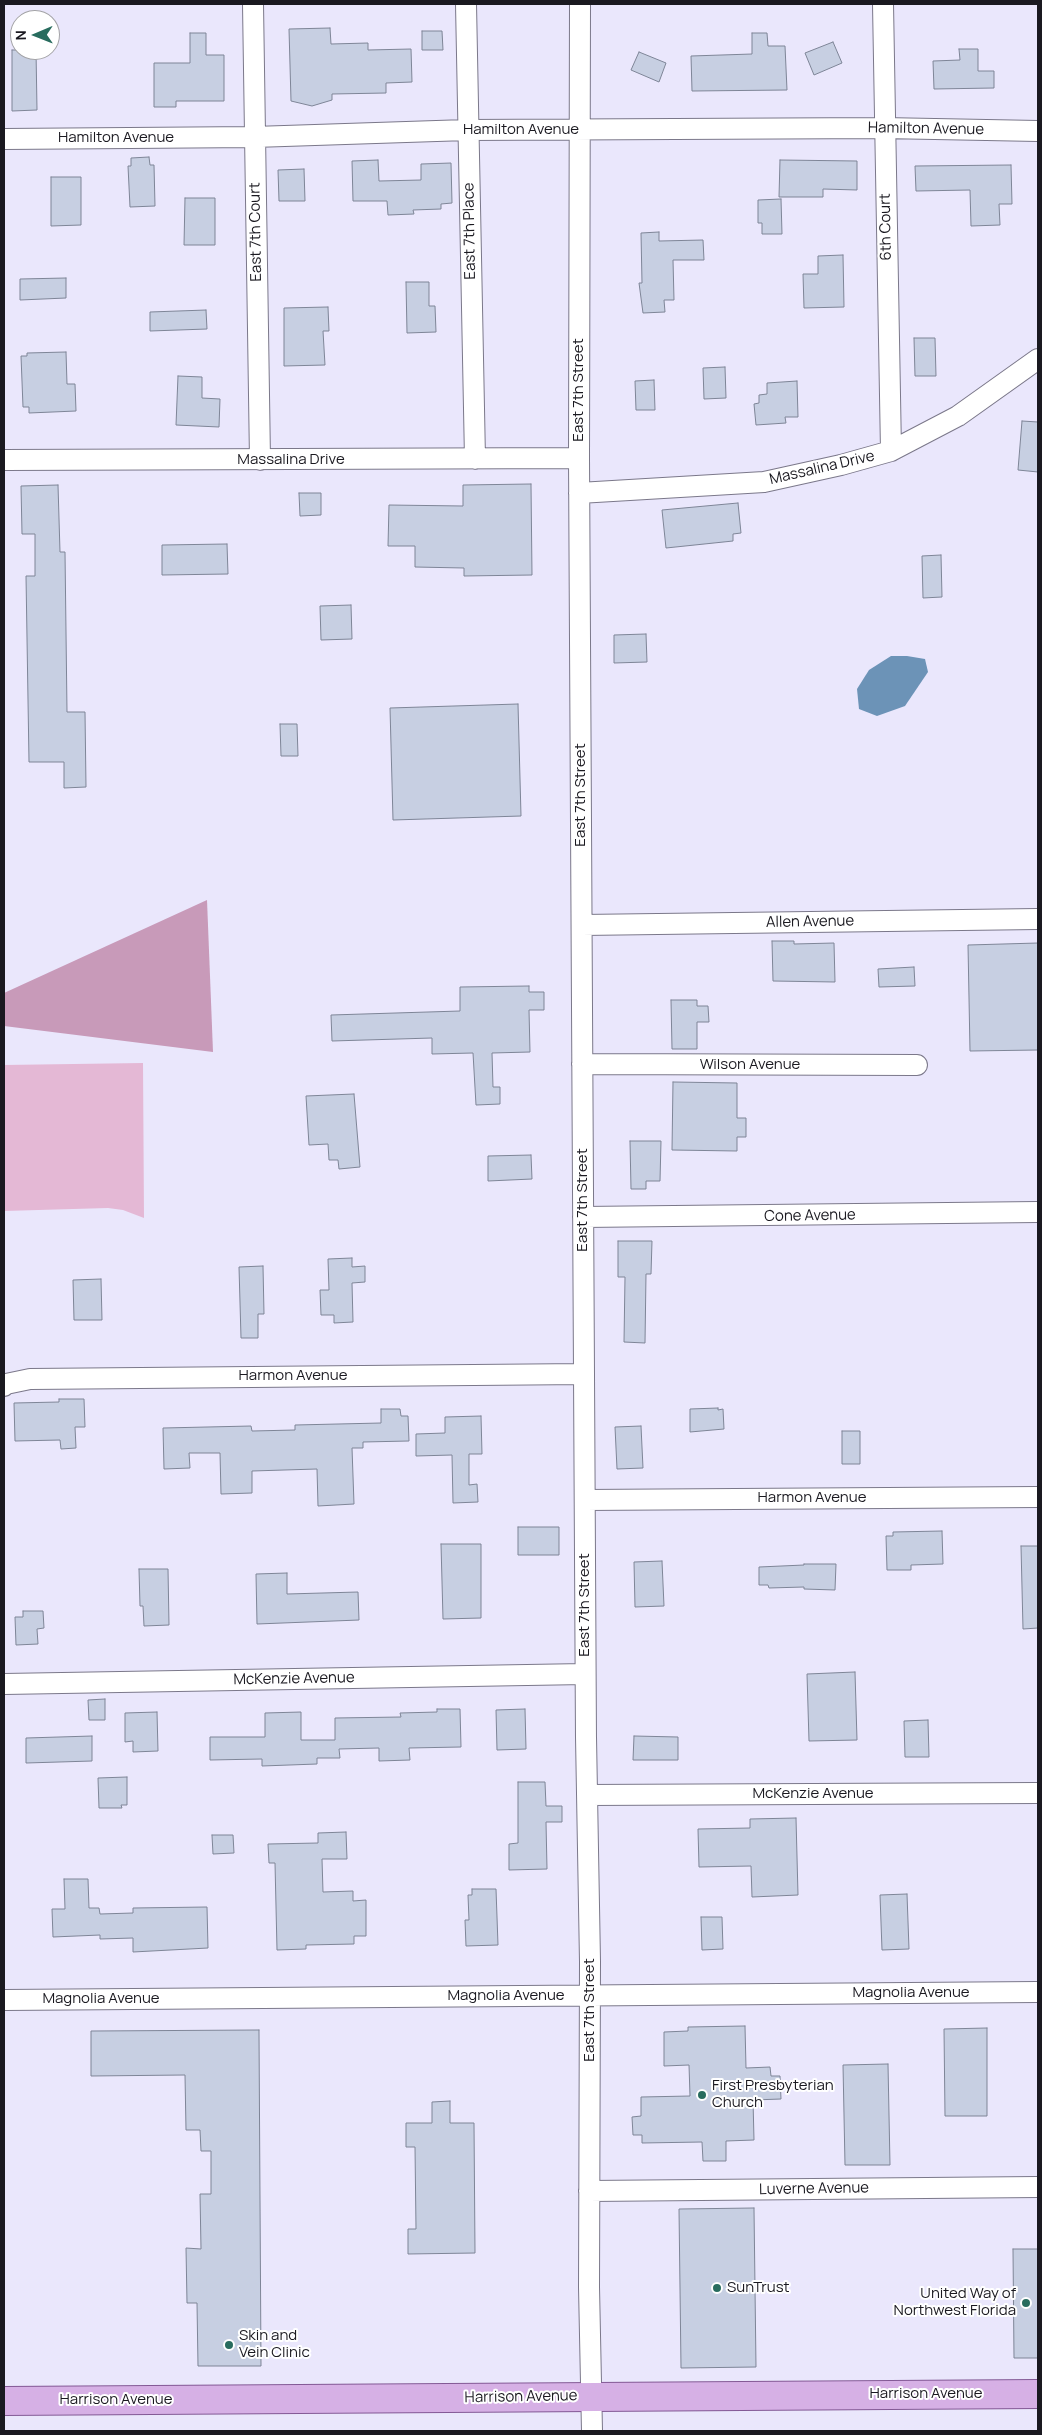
<!DOCTYPE html>
<html>
<head>
<meta charset="utf-8">
<style>
  body { margin:0 }
  #map { position:relative; width:1042px; height:2435px; overflow:hidden; background:#eae7fc; font-family:Manrope,sans-serif }
  canvas { display:block }
  .frame { position:absolute; inset:0; border:5px solid #1a1920; pointer-events:none }
  .north { position:absolute; left:10px; top:10px; width:50px; height:50px; box-sizing:border-box; background:#fff; border:1px solid #a3a3a6; border-radius:50%; rotate:269deg; font-size:14px; font-weight:700; line-height:20px; text-align:center; color:#1a1920 }
  .north::after { content:''; display:block; margin:auto; width:18px; height:22px; background:#286c5e; clip-path:polygon(50% 0,100% 100%,50% 72%,0 100%) }
</style>
</head>
<body>
<div id="map">
<canvas width="1042" height="2435"></canvas>
<div class="frame"></div>
<div class="north">N</div>
</div>
<script>
const context = document.querySelector('canvas').getContext('2d');
context.lineJoin = 'round';
function fillPath(path, color) { context.fillStyle = color; context.fill(path, 'evenodd'); }
const toPath = rows => new Path2D(rows.map(r => 'M' + r).join(''));
function stroke(path, color, width, dash) { context.strokeStyle = color; context.lineWidth = width; context.lineCap = dash ? 'butt' : 'round'; context.setLineDash(dash || []); context.stroke(path); }
function drawText(font, color, halo, rows, align = 'center') {
  context.font = font + ' Manrope,sans-serif'; context.lineWidth = 4; context.setLineDash([]); context.textBaseline = 'middle'; context.strokeStyle = halo; context.fillStyle = color; for (const [text, x, y, turn = 0] of rows) {
    context.save(); context.translate(x, y); context.rotate((+turn || 0) * Math.PI / 180); context.textAlign = isNaN(turn) ? turn : align; if (halo) context.strokeText(text, 0, 0); context.fillText(text, 0, 0); context.restore();
  }
}
fillPath(toPath([
  [143,1063,144,1218,123,1210,108,1208,4,1211,4,1065]
]), '#e4b8d5');
fillPath(toPath([
  [207,900,213,1052,4,1026,4,993]
]), '#c89ab9');
fillPath(toPath([
  [891,656,907,656,925,659,928,672,905,706,877,716,859,709,857,689,869,670]
]), '#6c93b7');
const building = toPath([
  [330,28,331,44,368,43,368,50,411,49,412,82,386,83,386,93,332,94,332,100,312,106,291,101,289,29,330,28],
  [422,31,442,31,443,50,422,50,422,31],
  [190,33,206,33,206,55,224,55,224,101,176,101,176,107,154,107,154,63,190,63,190,33],
  [752,33,767,33,768,46,785,46,787,90,692,91,691,56,752,54,752,33],
  [833,42,842,63,814,75,805,53,833,42],
  [959,49,978,49,978,71,994,71,994,88,934,89,933,61,960,60,959,49],
  [12,50,36,50,37,110,12,111,12,50],
  [639,52,666,63,659,82,631,70,639,52],
  [149,157,150,165,154,165,155,206,130,207,128,166,131,166,131,158,149,157],
  [378,160,379,181,421,180,421,164,451,163,452,203,441,204,441,209,413,210,414,214,388,215,387,201,353,201,352,161,378,160],
  [780,160,857,161,857,190,823,189,823,197,779,197,780,160],
  [1011,165,1012,204,999,204,1000,225,971,226,970,190,916,191,915,166,1011,165],
  [304,169,305,201,279,201,278,170,304,169],
  [51,177,81,177,81,225,51,226,51,177],
  [185,198,215,198,215,245,184,245,185,198],
  [781,199,782,234,762,234,762,223,758,223,758,200,781,199],
  [659,232,659,241,703,240,704,260,673,260,674,300,664,300,665,312,643,313,639,283,642,283,641,233,659,232],
  [843,255,844,307,804,308,803,274,818,274,818,256,843,255],
  [66,278,66,298,20,300,20,279,66,278],
  [406,282,429,282,429,306,435,306,436,332,407,333,406,282],
  [328,307,329,331,323,331,325,365,284,366,284,308,328,307],
  [206,310,207,329,150,331,150,312,206,310],
  [914,338,935,338,936,376,915,376,914,338],
  [66,352,67,384,75,384,76,411,29,413,29,407,23,407,21,356,27,356,27,353,66,352],
  [725,367,726,398,704,399,703,368,725,367],
  [178,376,202,377,202,398,220,399,219,427,176,425,178,376],
  [654,380,655,410,636,410,635,381,654,380],
  [797,381,798,417,785,417,786,423,756,425,754,404,759,403,759,395,767,394,767,383,797,381],
  [1022,421,1038,422,1038,472,1018,470,1022,421],
  [531,484,532,575,464,576,464,568,415,567,415,546,388,546,389,505,463,506,463,485,531,484],
  [58,485,60,552,65,552,67,712,85,712,86,787,64,788,64,762,29,762,26,576,35,576,35,534,22,534,21,486,58,485],
  [299,493,321,493,321,515,300,516,299,493],
  [738,503,741,533,733,534,733,541,666,548,662,510,738,503],
  [227,544,228,574,162,575,162,545,227,544],
  [941,555,942,597,923,598,922,556,941,555],
  [351,605,352,639,321,640,320,606,351,605],
  [646,634,647,662,614,663,614,635,646,634],
  [518,704,521,816,393,820,390,708,518,704],
  [280,724,297,724,298,756,281,756,280,724],
  [772,941,794,941,794,944,834,943,835,982,773,981,772,941],
  [1038,943,1038,1050,970,1051,968,945,1038,943],
  [914,967,915,986,879,987,878,969,914,967],
  [529,986,529,992,544,992,544,1010,529,1010,530,1052,492,1053,493,1087,500,1087,500,1104,476,1105,473,1053,432,1054,432,1038,332,1041,331,1015,460,1011,460,987,529,986],
  [671,1000,697,1000,697,1006,708,1006,709,1022,697,1022,697,1049,672,1049,671,1000],
  [673,1082,737,1083,737,1118,746,1118,746,1137,737,1137,737,1151,672,1150,673,1082],
  [354,1094,360,1167,339,1169,338,1160,329,1160,328,1144,309,1145,306,1096,354,1094],
  [630,1141,661,1141,660,1181,646,1181,646,1189,631,1189,630,1141],
  [531,1155,532,1179,488,1181,488,1156,531,1155],
  [618,1241,652,1241,651,1274,646,1274,645,1343,624,1342,625,1277,618,1277,618,1241],
  [352,1258,352,1267,365,1266,365,1282,352,1283,353,1322,334,1323,334,1315,321,1315,320,1290,329,1290,328,1259,352,1258],
  [263,1266,264,1314,258,1314,258,1338,241,1338,239,1267,263,1266],
  [101,1279,102,1320,74,1320,73,1280,101,1279],
  [59,1399,84,1399,85,1427,75,1427,76,1448,61,1449,60,1440,15,1441,14,1403,59,1402,59,1399],
  [718,1408,718,1410,723,1409,724,1429,690,1432,690,1409,718,1408],
  [381,1409,400,1409,401,1416,408,1416,409,1441,363,1442,363,1448,352,1448,354,1504,318,1506,317,1469,252,1471,252,1493,221,1494,220,1453,189,1453,190,1468,164,1469,163,1428,251,1426,252,1431,295,1430,295,1425,381,1423,381,1409],
  [481,1416,482,1454,469,1454,469,1485,477,1484,478,1502,453,1503,452,1455,416,1456,416,1434,445,1433,445,1417,481,1416],
  [641,1426,643,1468,617,1469,615,1427,641,1426],
  [842,1431,860,1431,860,1464,842,1464,842,1431],
  [518,1527,559,1527,559,1555,518,1555,518,1527],
  [942,1531,943,1564,911,1565,911,1570,887,1570,886,1536,893,1536,893,1532,942,1531],
  [441,1544,481,1544,481,1618,443,1619,441,1544],
  [1021,1546,1038,1546,1038,1628,1023,1629,1021,1546],
  [662,1561,664,1606,635,1607,634,1562,662,1561],
  [804,1564,836,1564,835,1590,804,1589,804,1587,769,1588,768,1585,759,1585,759,1567,804,1565,804,1564],
  [139,1569,168,1569,169,1625,144,1626,143,1606,140,1606,139,1569],
  [287,1573,287,1594,358,1592,359,1620,257,1624,256,1574,287,1573],
  [23,1611,43,1611,44,1628,37,1629,38,1644,16,1645,15,1617,23,1617,23,1611],
  [855,1672,857,1740,809,1741,807,1674,855,1672],
  [105,1699,105,1720,89,1720,88,1700,105,1699],
  [437,1709,460,1709,461,1747,409,1748,410,1760,379,1761,379,1748,339,1749,340,1758,317,1758,317,1764,262,1766,262,1759,210,1760,210,1737,265,1737,265,1713,301,1712,301,1740,335,1740,335,1718,401,1717,400,1713,437,1712,437,1709],
  [525,1709,526,1749,497,1750,496,1710,525,1709],
  [157,1712,158,1751,133,1752,133,1741,125,1742,125,1713,157,1712],
  [928,1720,929,1757,905,1757,904,1721,928,1720],
  [92,1736,92,1761,26,1763,26,1738,92,1736],
  [634,1736,678,1737,678,1760,633,1760,634,1736],
  [127,1777,127,1805,121,1805,122,1808,99,1808,98,1778,127,1777],
  [518,1782,545,1782,546,1806,562,1806,562,1822,546,1822,547,1869,509,1870,509,1844,518,1843,518,1782],
  [796,1818,798,1895,752,1897,751,1866,699,1867,698,1829,750,1828,750,1819,796,1818],
  [346,1832,347,1859,322,1859,323,1892,353,1891,353,1901,366,1900,366,1936,354,1936,354,1944,306,1945,306,1949,277,1950,275,1863,269,1863,268,1844,318,1843,318,1833,346,1832],
  [212,1835,233,1835,234,1853,213,1854,212,1835],
  [64,1879,88,1879,89,1908,99,1908,100,1914,133,1913,133,1908,207,1907,208,1948,133,1952,133,1938,100,1939,100,1935,53,1937,52,1909,65,1909,64,1879],
  [472,1889,496,1889,498,1945,466,1946,465,1920,469,1920,468,1895,472,1895,472,1889],
  [907,1894,909,1949,882,1950,880,1895,907,1894],
  [701,1917,722,1917,723,1949,702,1950,701,1917],
  [745,2026,746,2068,770,2067,771,2076,780,2076,781,2099,753,2100,754,2140,726,2141,726,2161,703,2161,702,2142,642,2143,642,2135,633,2135,632,2117,641,2116,641,2097,690,2096,689,2065,664,2066,664,2032,688,2031,688,2027,745,2026],
  [987,2028,987,2116,945,2116,944,2029,987,2028],
  [259,2030,261,2366,198,2366,197,2303,187,2303,186,2248,201,2249,200,2194,211,2194,211,2151,201,2151,200,2130,186,2130,185,2075,91,2076,91,2031,259,2030],
  [888,2064,890,2165,845,2165,843,2065,888,2064],
  [450,2101,450,2123,474,2123,475,2253,408,2254,408,2229,416,2229,415,2147,406,2147,406,2123,432,2123,432,2102,450,2101],
  [754,2208,756,2367,681,2368,679,2209,754,2208],
  [1013,2249,1038,2249,1038,2358,1014,2358,1013,2249]
]);
fillPath(building, '#c7cfe2');
stroke(building, '#7e8597', 1);
const minor = toPath([
  [253,4,260,460],
  [466,4,475,459],
  [580,4,579,458,586,1737,590,1962,589,2287,592,2431],
  [883,4,891,451],
  [4,139,254,137,467,130,883,128,1038,131],
  [4,460,579,458],
  [579,493,764,482,841,465,891,451,958,416,1038,359],
  [582,925,1038,919],
  [582,1064,917,1065],
  [583,1217,1038,1212],
  [4,1386,6,1384,30,1379,584,1374],
  [585,1500,1038,1497],
  [4,1684,585,1674],
  [587,1795,1038,1793],
  [4,2000,1038,1992],
  [589,2191,1038,2187]
]);
const primary = toPath([
  [4,2401,1038,2394]
]);
stroke(minor, '#7b788a', 22);
stroke(primary, '#835995', 30);
stroke(minor, '#fff', 20);
stroke(primary, '#d6b0e5', 28);
for (const [x, y, r, color] of [
  [702,2095,5,"#286c5e"],
  [717,2288,5,"#286c5e"],
  [1026,2303,5,"#286c5e"],
  [229,2345,5,"#286c5e"]
]) { const dot = new Path2D(); dot.arc(x, y, r, 0, 2 * Math.PI); context.fillStyle = color; context.fill(dot); stroke(dot, '#fff', 2); }
drawText('15px', '#1a1920', '#fff', [
  ["Hamilton Avenue",926,129,1],
  ["Hamilton Avenue",521,130],
  ["Hamilton Avenue",116,138],
  ["6th Court",886,227,-91],
  ["East 7th Place",470,231,-91],
  ["East 7th Court",256,232,-91],
  ["East 7th Street",579,390,-90],
  ["Massalina Drive",291,460],
  ["Massalina Drive",822,468,-13],
  ["East 7th Street",581,795,-90],
  ["Allen Avenue",810,922,-1],
  ["Wilson Avenue",750,1065],
  ["East 7th Street",583,1200,-90],
  ["Cone Avenue",810,1216,-1],
  ["Harmon Avenue",293,1376],
  ["Harmon Avenue",812,1498],
  ["East 7th Street",585,1605,-90],
  ["McKenzie Avenue",294,1679,-1],
  ["McKenzie Avenue",813,1794],
  ["Magnolia Avenue",911,1993],
  ["Magnolia Avenue",506,1996],
  ["Magnolia Avenue",101,1999],
  ["East 7th Street",590,2010,-90],
  ["Luverne Avenue",814,2189,-1],
  ["Harrison Avenue",926,2394],
  ["Harrison Avenue",521,2397,-1],
  ["Harrison Avenue",116,2400]
]);
drawText('15px', '#1a1920', '#fff', [
  ["First Presbyterian",712,2086],
  ["Church",712,2103],
  ["SunTrust",727,2288],
  ["United Way of",1016,2294,"right"],
  ["Northwest Florida",1016,2311,"right"],
  ["Skin and",239,2336],
  ["Vein Clinic",239,2353]
], 'left');
</script>
</body>
</html>
